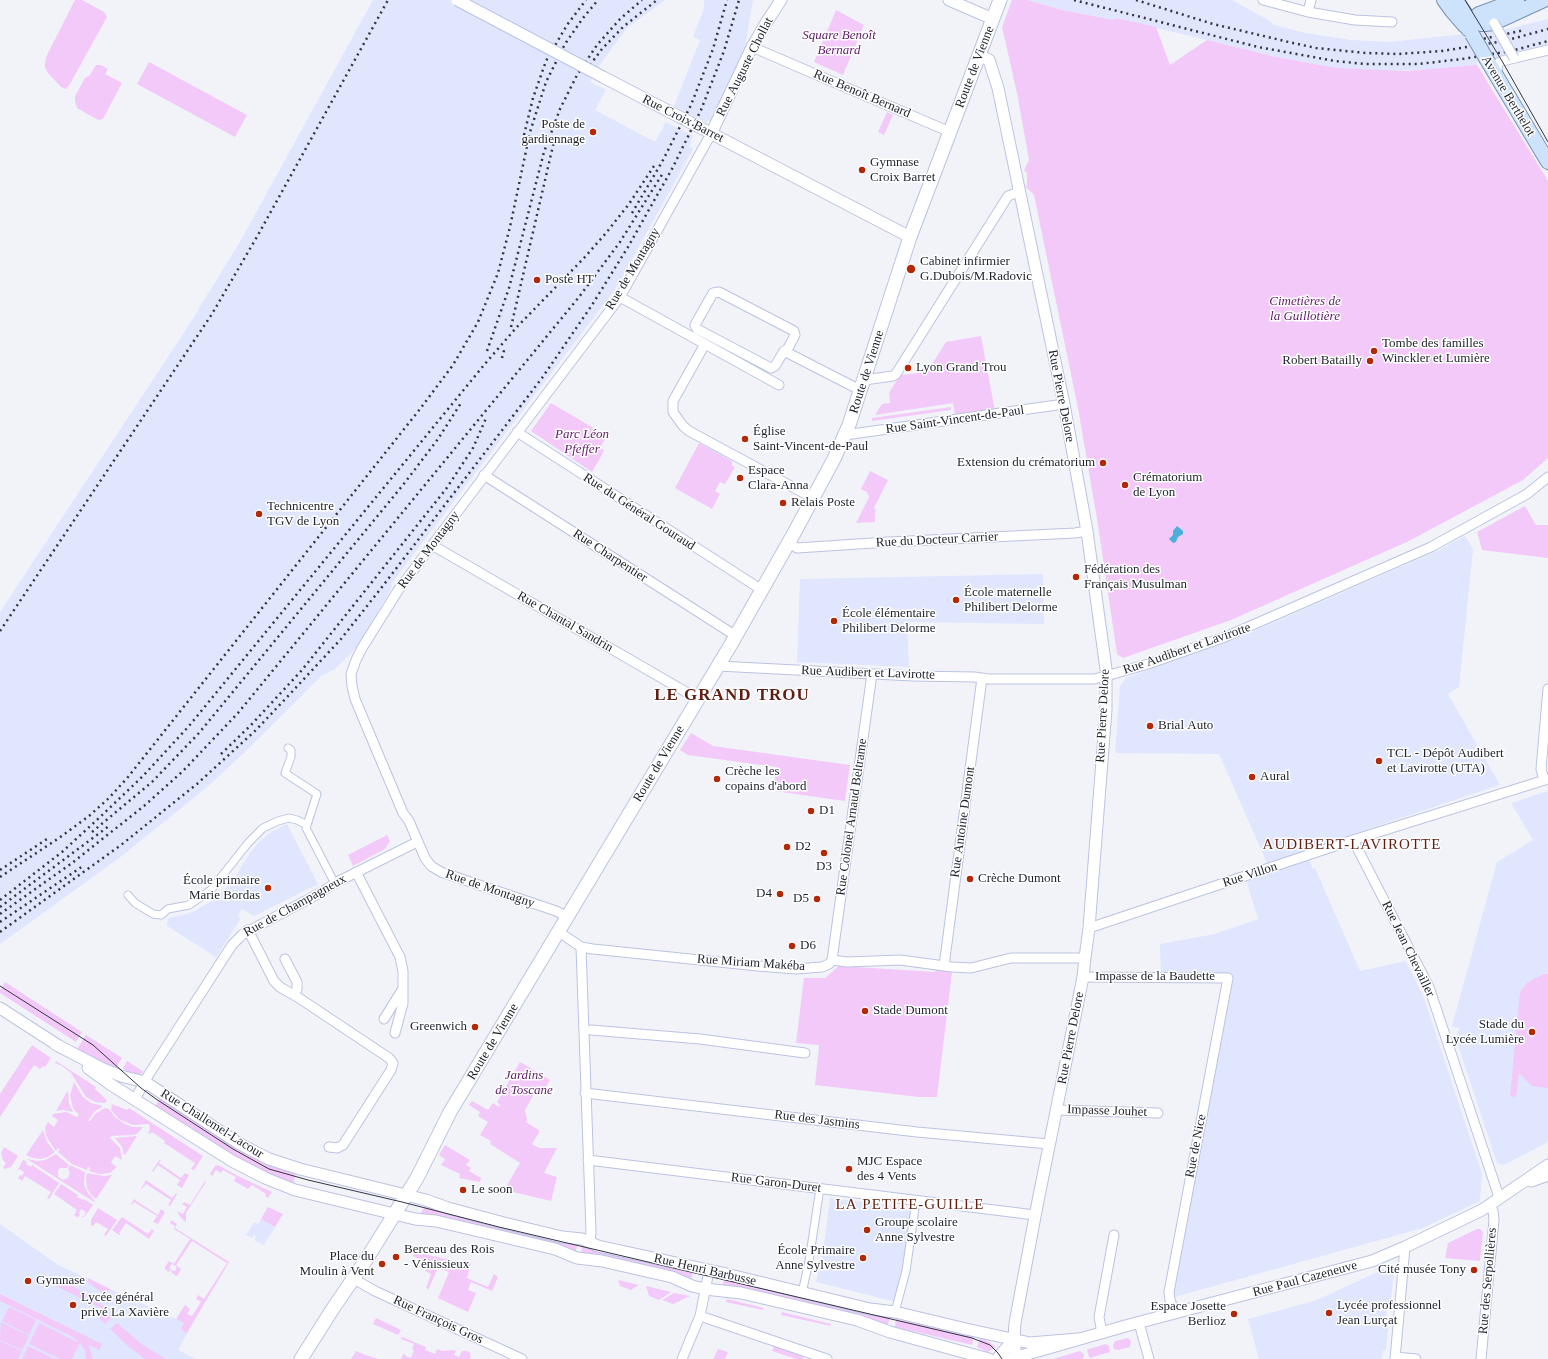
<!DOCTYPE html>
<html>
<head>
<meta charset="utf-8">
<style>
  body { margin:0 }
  canvas { display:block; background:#f1f3f9 }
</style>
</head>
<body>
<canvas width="1548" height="1359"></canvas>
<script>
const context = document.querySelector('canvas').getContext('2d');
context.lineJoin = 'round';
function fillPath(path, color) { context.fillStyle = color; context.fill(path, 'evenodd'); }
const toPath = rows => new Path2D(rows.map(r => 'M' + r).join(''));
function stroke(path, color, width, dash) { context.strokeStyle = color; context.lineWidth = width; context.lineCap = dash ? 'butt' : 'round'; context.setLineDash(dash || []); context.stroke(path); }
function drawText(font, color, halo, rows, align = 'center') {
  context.font = font + ' Georgia,serif'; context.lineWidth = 3; context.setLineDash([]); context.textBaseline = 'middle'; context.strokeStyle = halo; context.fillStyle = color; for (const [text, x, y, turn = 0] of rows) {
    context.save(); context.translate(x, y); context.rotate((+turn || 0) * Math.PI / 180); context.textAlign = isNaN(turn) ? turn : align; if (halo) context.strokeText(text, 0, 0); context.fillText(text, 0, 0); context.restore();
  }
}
fillPath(toPath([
  [373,0,665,0,627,28,599,66,590,82,606,90,595,110,655,142,666,122,693,136,689,146,693,149,616,288,391,584,392,587,358,646,335,669,321,676,246,751,206,788,118,859,0,944,0,612,187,328,241,240],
  [704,0,753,0,745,47,710,121,705,122,674,106,700,40,693,37,704,8],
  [1028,0,1232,0,1272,22,1272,24,1282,27,1305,33,1352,40,1389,42,1504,30,1548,19,1548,46,1476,62,1477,65,1440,69,1386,71,1337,68,1276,57,1116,18,1114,20,1062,10],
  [1465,536,1473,549,1459,687,1448,694,1500,785,1305,850,1313,869,1315,868,1360,971,1406,961,1424,998,1482,1174,1480,1201,1423,1228,1171,1298,1231,975,1161,974,1160,944,1215,934,1258,919,1247,883,1267,863,1219,754,1115,753,1120,686,1126,678,1238,638,1435,552],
  [1043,574,1044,624,907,622,909,667,797,662,800,579],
  [1548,791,1548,1142,1504,1165,1497,1163,1456,1039,1459,1028,1452,1026,1497,862,1533,840,1511,803],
  [287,824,318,884,254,916,242,909,238,916,241,918,216,957,167,926,168,918,179,916,193,912,216,898,232,882,248,856,258,843,271,832],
  [830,1198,911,1208,904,1264,896,1302,816,1282,823,1252],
  [261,1219,275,1227,264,1245,254,1240,256,1237,254,1235,252,1238,246,1235,254,1222,258,1224],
  [0,1224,58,1265,191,1326,178,1350,196,1359,0,1359],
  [1388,1267,1394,1272,1390,1307,1387,1307,1386,1318,1389,1318,1386,1350,1383,1350,1382,1359,1259,1359,1248,1319,1317,1300]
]), '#e0e6fe');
fillPath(toPath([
  [75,0,82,0,104,12,107,17,70,84,66,89,61,87,48,73,45,68,45,62,47,55],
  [1012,0,1028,0,1062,10,1114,20,1116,18,1156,27,1170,65,1207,40,1276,57,1337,68,1406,71,1477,65,1548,181,1548,458,1523,480,1409,541,1231,620,1123,658,1117,654,1098,525,1078,408,1034,195,1026,187,1027,184,1027,173,1024,170,1029,160,1017,93,1002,27],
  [836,10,864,25,843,75,814,62],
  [149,62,247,115,235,137,137,84],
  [96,65,101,65,108,69,105,74,122,83,103,119,98,120,77,108,75,101,75,96,85,78,90,75],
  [887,112,893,115,884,135,878,132],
  [981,336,995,411,955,416,953,403,875,415,882,404,890,403,889,393,900,375,927,372,946,342],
  [551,403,607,436,600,448,604,450,602,455,592,472,531,431],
  [951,407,951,410,872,421,872,418],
  [699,443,732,461,732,466,735,467,725,484,720,482,715,491,720,494,712,509,675,488],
  [870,471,888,480,874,508,876,510,875,513,875,522,856,523,869,497,867,492,861,489],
  [1525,506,1536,525,1548,525,1548,558,1482,550,1477,532],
  [691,733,713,746,850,765,845,801,774,791,776,767,688,755,680,750],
  [387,835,390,841,385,849,353,866,348,855],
  [839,966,935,972,936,969,952,972,937,1097,919,1097,815,1085,819,1045,796,1043,804,978,825,978],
  [1543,974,1548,974,1548,1088,1532,1086,1519,1073,1516,1097,1510,1096,1520,992,1527,983],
  [5,982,82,1032,76,1042,0,993,0,990],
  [86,1035,122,1058,115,1069,77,1049],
  [32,1045,51,1058,45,1067,43,1066,40,1069,34,1065,0,1117,0,1094],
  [56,1061,96,1087,95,1089,107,1100,105,1103,95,1102,86,1097,71,1073,62,1066,55,1063],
  [127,1061,144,1072,138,1075,129,1074,123,1068],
  [520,1062,550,1080,543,1092,537,1089,525,1110,527,1120,526,1122,540,1131,532,1144,539,1148,557,1148,544,1173,557,1177,551,1201,504,1190,520,1163,490,1144,491,1141,480,1135,488,1122,478,1116,480,1112,469,1105,472,1101,488,1110,493,1103,499,1107,500,1105,497,1102],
  [74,1082,83,1097,91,1103,103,1106,94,1112,88,1121,90,1121,95,1114,105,1108,109,1109,115,1117,125,1124,133,1127,143,1127,138,1133,134,1135,111,1136,110,1138,120,1148,122,1159,122,1160,115,1156,111,1163,117,1167,110,1173,99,1174,89,1171,90,1168,88,1167,87,1170,72,1164,58,1152,60,1149,58,1148,56,1151,46,1136,45,1128,48,1122,54,1127,58,1120,52,1116,53,1114,66,1112,77,1117,79,1115,73,1108,71,1100,70,1095],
  [68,1090,69,1103,73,1112,63,1110,56,1111],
  [161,1096,296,1171,293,1186,266,1176,154,1108],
  [112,1104,127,1110,129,1108,203,1156,194,1170,191,1169,195,1163,164,1143,165,1141,152,1132,150,1134,148,1133,150,1129,149,1124,133,1125,119,1119,111,1110],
  [43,1130,47,1142,55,1152,48,1157,41,1159,33,1158,26,1155],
  [137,1136,125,1155,124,1155,122,1147,115,1138],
  [445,1145,470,1160,466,1165,471,1168,469,1171,481,1178,480,1182,459,1178,460,1174,441,1165,445,1159,439,1155],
  [4,1147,18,1156,11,1167,5,1169,3,1168,6,1163,3,1160,1,1153],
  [56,1154,69,1165,67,1168,60,1168,58,1171,58,1177,63,1180,68,1178,70,1173,68,1169,70,1165,85,1172,84,1185,88,1193,95,1201,94,1202,27,1159,37,1161,45,1160],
  [160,1159,161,1160,159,1163,181,1178,185,1173,189,1175,182,1188,177,1185,180,1180,158,1165,153,1172,152,1171],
  [23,1160,27,1162,26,1164,31,1167,32,1165,59,1183,49,1199,47,1198,51,1192,25,1176,22,1181,18,1178,20,1175,22,1176,24,1172,19,1169,16,1173],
  [218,1165,238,1176,272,1192,268,1198,265,1196,266,1194,252,1185,248,1189,234,1181,236,1177,223,1170,221,1173,216,1170,212,1176,210,1174,215,1166],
  [87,1173,104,1176,112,1175,96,1199,91,1195,87,1188,86,1178],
  [146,1180,172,1198,176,1193,177,1194,170,1206,168,1205,171,1200,146,1184,142,1189,141,1189],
  [205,1181,206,1182,186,1213,186,1222,181,1218,177,1211,183,1214,187,1207,182,1204,184,1202,190,1205],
  [61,1184,78,1195,77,1197,83,1200,84,1199,93,1205,85,1216,83,1217,81,1216,84,1216,86,1212,81,1209,79,1213,80,1214,78,1218,74,1215,77,1210,54,1194],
  [135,1198,135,1200,158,1215,161,1209,165,1212,158,1224,153,1222,157,1216,134,1202,132,1205,131,1204],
  [426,1204,578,1244,575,1254,419,1216],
  [268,1207,283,1214,275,1227,261,1219],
  [98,1208,117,1220,106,1236,104,1235,108,1229,96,1222,93,1226,91,1225,91,1220],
  [122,1217,148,1234,152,1229,154,1231,149,1239,126,1223,119,1233,121,1235,119,1235,112,1230],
  [171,1220,177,1224,175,1228,229,1262,187,1333,181,1330,184,1323,176,1319,185,1305,190,1309,187,1314,192,1316,201,1302,196,1299,198,1295,204,1299,227,1263,192,1241,176,1265,181,1269,178,1275,176,1276,171,1272,172,1270,175,1271,177,1267,172,1264,169,1268,171,1269,169,1272,165,1269,165,1267,169,1261,174,1264,190,1239,174,1229,175,1226,170,1223],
  [1477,1229,1480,1229,1483,1232,1480,1261,1445,1258,1448,1243],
  [583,1243,693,1271,691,1281,581,1253],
  [415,1252,450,1260,449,1263,460,1265,462,1260,471,1262,467,1278,488,1287,494,1274,498,1277,492,1291,471,1282,468,1290,476,1293,468,1312,438,1298,449,1272,438,1268,428,1290,426,1288,431,1274,425,1271,428,1263,413,1256],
  [57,1277,90,1296,99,1302,112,1317,105,1324,99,1318,103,1309,54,1285],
  [724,1277,890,1317,887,1328,722,1288],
  [88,1278,110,1289,105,1295,88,1282],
  [618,1280,639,1285,631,1290,620,1286],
  [646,1286,671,1292,659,1300,649,1296],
  [674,1293,690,1296,673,1304,662,1300],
  [0,1294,102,1344,99,1350,89,1345,93,1359,86,1359,85,1351,80,1343,72,1359,60,1359,29,1344,39,1323,79,1343,73,1337,0,1301],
  [727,1299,764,1308,763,1310,726,1302],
  [9,1307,36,1320,29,1335,2,1321],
  [782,1312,831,1324,831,1326,781,1315],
  [376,1318,401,1330,398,1335,373,1324],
  [896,1319,974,1337,972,1345,895,1327],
  [1,1322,29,1336,22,1350,0,1340],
  [117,1323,143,1345,166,1359,145,1359,129,1347,110,1329],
  [402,1337,426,1347,425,1350,435,1354,437,1349,443,1351,453,1350,456,1351,454,1355,459,1357,462,1351,467,1351,470,1353,470,1355,471,1356,470,1359,401,1359,403,1354,406,1355,406,1356,411,1358,414,1350,412,1349,414,1344,401,1339],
  [980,1338,988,1341,996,1347,988,1352,977,1347],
  [1128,1338,1131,1341,1130,1347,1118,1350,1114,1349,1113,1345,1115,1341],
  [0,1341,22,1351,18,1359,0,1359],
  [1106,1344,1109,1346,1110,1352,1090,1358,1089,1357,1087,1350,1089,1349],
  [28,1346,55,1359,22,1359],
  [774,1346,802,1356,804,1359,796,1359,772,1351],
  [718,1349,728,1352,725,1359,713,1359],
  [356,1351,363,1354,378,1359,351,1359],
  [1080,1351,1084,1354,1083,1359,1053,1359]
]), '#f3c9f9');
fillPath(toPath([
  [1177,526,1183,531,1183,534,1178,537,1176,542,1173,543,1169,539,1173,535,1173,531]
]), '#4bb0d9');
const pedestrian = toPath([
  [307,825,306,828,332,878],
  [128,895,135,903,153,914,161,915,168,909,189,905,211,890,248,843,263,828,278,821,289,818,297,820,307,825,317,794,285,773,291,757,291,750,288,748],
  [802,1293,809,1261,820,1188],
  [896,1308,906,1271,916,1201]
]);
const minor = toPath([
  [1263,0,1308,12,1355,20,1392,22],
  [1308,12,1311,0],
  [752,47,950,132],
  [1498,76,1497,70,1498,63,1502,61,1548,50],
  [620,297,779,385],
  [705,344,673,401,673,412,683,426,689,431,813,498],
  [786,352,795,335,794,331,719,292,713,293,695,325,697,329,771,368,775,366,784,351,860,390],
  [864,380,893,376,896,374,1008,196,1017,193,1018,183],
  [517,432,762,590],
  [845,435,1064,404],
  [484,475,736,636],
  [789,543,797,548,888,542,1075,533,1087,531],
  [432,545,698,699],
  [718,666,913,676,974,677,989,679,1094,679,1106,676,1148,664,1225,637,1431,547,1527,494,1548,477],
  [1544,780,1541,769,1548,689],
  [1353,840,1429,987,1499,1197],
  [356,872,400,957,403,971,403,1003,395,1033],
  [568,917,556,911,441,872,431,866,425,858,409,821,403,813,355,699,352,686,351,674,356,660,362,648,399,589,620,297,711,134],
  [1089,928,1353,840,1548,779],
  [248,930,274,981,280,987,299,998,389,1058,393,1063,391,1070,343,1145,337,1148,329,1147],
  [559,932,581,947,593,949,758,966,796,969,822,967,829,964,832,960],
  [581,947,591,1232,590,1242],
  [285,959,297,982,297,989,294,995],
  [832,960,872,674],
  [832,960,847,962,900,960,952,967,971,968,1011,958,1085,958],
  [944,966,982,678],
  [1083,977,1228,978,1169,1292,1170,1300,1175,1313],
  [384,1019,402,990],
  [591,1030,700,1039,805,1053],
  [585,1093,917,1132,1049,1144],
  [135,1099,149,1074,232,945,243,934,320,893,337,882,417,842],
  [1056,1110,1158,1113],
  [588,1160,1035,1215],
  [354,1279,375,1291,522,1359],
  [700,1316,827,1359],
  [1139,1323,1149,1359],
  [1102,1333,1099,1317,1114,1235],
  [1395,1357,1416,1359],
  [682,1359,700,1316,709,1271],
  [1395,1359,1405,1247],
  [1481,1359,1494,1220,1493,1211,1490,1204]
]);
const tertiary = toPath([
  [949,0,993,19],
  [979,55,989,60,998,88,1064,404,1087,531,1106,669,1106,709,1089,928,1085,958,1083,977,1037,1206,1015,1323,1014,1339,1016,1359],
  [603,77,910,237],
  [711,134,752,47,766,23,781,0],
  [0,1008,62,1048],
  [55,1044,101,1068,121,1076,145,1082,238,1143,269,1159,300,1169,426,1200,448,1208,504,1223,562,1237,582,1239,598,1246,722,1273,870,1309,895,1312,966,1329,1030,1343,1078,1339],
  [88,1068,110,1084,232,1161,265,1178,295,1190,415,1219,436,1221,555,1249,577,1258,602,1261,672,1277,692,1286,705,1289,741,1293,857,1320,890,1332,989,1359],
  [1531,1181,1548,1175],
  [997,1359,1014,1339],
  [1010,1359,1129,1325,1372,1261,1405,1247,1482,1210,1548,1165]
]);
const secondary = toPath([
  [301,1359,332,1310,364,1263,417,1178,450,1112,730,646,793,535,834,459,849,425,910,237,1000,0]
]);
const primary = toPath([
  [1444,0,1452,11,1465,26],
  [1456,0,1467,16,1472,21,1476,24,1485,24,1494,23,1544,0],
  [1468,29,1472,21,1479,14,1517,0],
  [1487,60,1548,162]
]);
stroke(pedestrian, '#bbc3e2', 9);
stroke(minor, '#bbc3e2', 11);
stroke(tertiary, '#bbc3e2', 13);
stroke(secondary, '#bbc3e2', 15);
stroke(primary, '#7a92b1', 16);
stroke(pedestrian, '#fff', 7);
stroke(minor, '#fff', 9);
stroke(tertiary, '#fff', 11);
stroke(secondary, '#fff', 13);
stroke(primary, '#cde2fb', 14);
stroke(toPath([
  [1465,0,1502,61,1548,142],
  [0,986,93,1045,141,1088,156,1099,233,1149,269,1169,308,1180,402,1202,499,1227,972,1338,990,1345,998,1353,1002,1359]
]), '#343741', 1);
stroke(toPath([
  [1074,0,1258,47,1335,61,1365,64,1419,64,1462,59,1511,51,1548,41],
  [1136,0,1213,24,1293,43,1316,48,1366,53,1398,54,1442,51,1504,41,1548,29],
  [1478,40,1525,30],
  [590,65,602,49,623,27,657,0],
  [524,135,533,98,546,61,567,25,586,0],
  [632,213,662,162,691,105,713,49,727,0],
  [511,327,555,137],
  [487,351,509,288,544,152,560,109,577,75,597,45,620,19,642,0],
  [502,358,505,347],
  [0,631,212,314,258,235,388,0],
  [221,754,251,725,302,670,446,489,473,448,487,416],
  [92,832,152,782,199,733,403,485,438,439,461,403],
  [0,870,50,837],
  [0,877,59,838,89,816,109,798,128,777,420,409,453,365,478,322,498,273,510,227,530,132,546,82,565,44,583,18,598,0],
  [0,900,62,852,99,818,143,776,189,726,484,365,516,328,584,258,606,233,629,204,654,166],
  [0,907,109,826],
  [0,914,72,863,144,806,183,771,238,713,579,297,620,242,663,173],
  [0,922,83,866],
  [0,932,121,845,197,784,256,730,289,695,341,639,382,587,542,378,592,305,628,247,673,167,701,110,724,51,739,0]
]), '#343741', 2.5, [2, 4]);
const minorBridge = toPath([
  [1494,23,1514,58]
]);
const tertiaryBridge = toPath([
  [457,0,603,77]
]);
const primaryBridge = toPath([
  [1472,34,1487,60]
]);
stroke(minorBridge, '#bbc3e2', 11, []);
stroke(tertiaryBridge, '#bbc3e2', 13, []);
stroke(primaryBridge, '#7a92b1', 16, []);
stroke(minorBridge, '#fff', 9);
stroke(tertiaryBridge, '#fff', 11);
stroke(primaryBridge, '#cde2fb', 14);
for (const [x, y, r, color] of [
  [593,132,4,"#b32806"],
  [862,170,4,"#b32806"],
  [911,269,5,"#b32806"],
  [537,280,4,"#b32806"],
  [1374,351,4,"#b32806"],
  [1370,361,4,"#b32806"],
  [908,368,4,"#b32806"],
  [745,439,4,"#b32806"],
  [1103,463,4,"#b32806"],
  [740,478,4,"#b32806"],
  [1125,485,4,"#b32806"],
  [783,503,4,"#b32806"],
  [259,514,4,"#b32806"],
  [1076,577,4,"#b32806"],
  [956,600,4,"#b32806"],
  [834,621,4,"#b32806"],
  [1150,726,4,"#b32806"],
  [1379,761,4,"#b32806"],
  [1252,777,4,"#b32806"],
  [717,779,4,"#b32806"],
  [811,811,4,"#b32806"],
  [787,847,4,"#b32806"],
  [824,853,4,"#b32806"],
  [970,879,4,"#b32806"],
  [268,888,4,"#b32806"],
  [780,894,4,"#b32806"],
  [817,899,4,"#b32806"],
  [792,946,4,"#b32806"],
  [865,1011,4,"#b32806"],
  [475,1027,4,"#b32806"],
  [1532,1032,4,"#b32806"],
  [849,1169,4,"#b32806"],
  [463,1190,4,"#b32806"],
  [867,1230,4,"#b32806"],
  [396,1257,4,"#b32806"],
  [863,1258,4,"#b32806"],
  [382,1264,4,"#b32806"],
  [1474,1270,4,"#b32806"],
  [28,1281,4,"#b32806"],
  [73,1305,4,"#b32806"],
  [1329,1313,4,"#b32806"],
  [1234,1314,4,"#b32806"]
]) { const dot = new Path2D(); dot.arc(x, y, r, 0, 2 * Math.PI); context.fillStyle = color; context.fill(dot); stroke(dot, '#fff', 1.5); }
drawText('italic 13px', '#5e1a68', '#fff', [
  ["Square Benoît",839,36],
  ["Bernard",839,51],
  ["Cimetières de",1305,302],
  ["la Guillotière",1305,317],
  ["Parc Léon",582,435],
  ["Pfeffer",582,450],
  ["Jardins",524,1076],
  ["de Toscane",524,1091]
]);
drawText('13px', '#1e212c', '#fff', [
  ["Rue Auguste Chollat",745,67,-63],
  ["Route de Vienne",975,67,-69],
  ["Rue Benoît Bernard",862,94,23],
  ["Avenue Berthelot",1508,96,59],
  ["Rue Croix Barret",683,119,27],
  ["Rue de Montagny",633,269,-59],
  ["Route de Vienne",867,372,-72],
  ["Rue Pierre Delore",1061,396,79],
  ["Rue Saint-Vincent-de-Paul",955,420,-8],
  ["Rue du Général Gouraud",639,512,33],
  ["Rue du Docteur Carrier",937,540,-3],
  ["Rue de Montagny",429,550,-53],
  ["Rue Charpentier",610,556,33],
  ["Rue Chantal Sandrin",565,622,30],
  ["Rue Audibert et Lavirotte",1187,649,-19],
  ["Rue Audibert et Lavirotte",868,673,2],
  ["Rue Pierre Delore",1103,716,-87],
  ["Route de Vienne",659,764,-59],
  ["Rue Colonel Arnaud Beltrame",852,817,-82],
  ["Rue Antoine Dumont",963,822,-82],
  ["Rue Villon",1250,875,-18],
  ["Rue de Montagny",490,889,19],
  ["Rue de Champagneux",295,906,-29],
  ["Rue Jean Chevailler",1408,949,64],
  ["Rue Miriam Makéba",751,963,4],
  ["Impasse de la Baudette",1155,977],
  ["Rue Pierre Delore",1071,1038,-79],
  ["Route de Vienne",493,1042,-59],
  ["Impasse Jouhet",1107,1111,2],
  ["Rue des Jasmins",817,1120,7],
  ["Rue Challemel-Lacour",212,1124,32],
  ["Rue de Nice",1196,1146,-79],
  ["Rue Garon-Duret",776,1183,7],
  ["Rue Henri Barbusse",705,1270,13],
  ["Rue Paul Cazeneuve",1305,1279,-15],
  ["Rue des Serpollières",1488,1281,-85],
  ["Rue François Gros",438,1320,25]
]);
drawText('13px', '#1e212c', '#fff', [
  ["Poste de",585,125,"right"],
  ["gardiennage",585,140,"right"],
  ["Gymnase",870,163],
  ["Croix Barret",870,178],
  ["Cabinet infirmier",920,262],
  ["G.Dubois/M.Radovic",920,277],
  ["Poste HT",545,280],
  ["Tombe des familles",1382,344],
  ["Winckler et Lumière",1382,359],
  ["Robert Batailly",1362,361,"right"],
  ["Lyon Grand Trou",916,368],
  ["Église",753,432],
  ["Saint-Vincent-de-Paul",753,447],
  ["Extension du crématorium",1095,463,"right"],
  ["Espace",748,471],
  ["Clara-Anna",748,486],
  ["Crématorium",1133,478],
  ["de Lyon",1133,493],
  ["Relais Poste",791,503],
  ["Technicentre",267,507],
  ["TGV de Lyon",267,522],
  ["Fédération des",1084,570],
  ["Français Musulman",1084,585],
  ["École maternelle",964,593],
  ["Philibert Delorme",964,608],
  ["École élémentaire",842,614],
  ["Philibert Delorme",842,629],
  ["Brial Auto",1158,726],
  ["TCL - Dépôt Audibert",1387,754],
  ["et Lavirotte (UTA)",1387,769],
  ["Crèche les",725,772],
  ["copains d'abord",725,787],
  ["Aural",1260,777],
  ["D1",819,811],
  ["D2",795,847],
  ["D3",824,867,"center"],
  ["Crèche Dumont",978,879],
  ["École primaire",260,881,"right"],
  ["Marie Bordas",260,896,"right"],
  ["D4",772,894,"right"],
  ["D5",809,899,"right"],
  ["D6",800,946],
  ["Stade Dumont",873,1011],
  ["Stade du",1524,1025,"right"],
  ["Lycée Lumière",1524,1040,"right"],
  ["Greenwich",467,1027,"right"],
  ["MJC Espace",857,1162],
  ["des 4 Vents",857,1177],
  ["Le soon",471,1190],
  ["Groupe scolaire",875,1223],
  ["Anne Sylvestre",875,1238],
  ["Berceau des Rois",404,1250],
  ["- Vénissieux",404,1265],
  ["École Primaire",855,1251,"right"],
  ["Anne Sylvestre",855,1266,"right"],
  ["Place du",374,1257,"right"],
  ["Moulin à Vent",374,1272,"right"],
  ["Cité musée Tony",1466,1270,"right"],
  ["Gymnase",36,1281],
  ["Lycée général",81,1298],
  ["privé La Xavière",81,1313],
  ["Lycée professionnel",1337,1306],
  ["Jean Lurçat",1337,1321],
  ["Espace Josette",1226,1307,"right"],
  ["Berlioz",1226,1322,"right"]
], 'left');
context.letterSpacing = '1px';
drawText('15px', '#611e10', '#fff', [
  ["AUDIBERT-LAVIROTTE",1352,845],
  ["LA PETITE-GUILLE",910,1205]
]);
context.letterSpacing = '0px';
context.letterSpacing = '1px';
drawText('bold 17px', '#611e10', '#fff', [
  ["LE GRAND TROU",732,696]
]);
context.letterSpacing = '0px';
</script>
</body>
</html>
